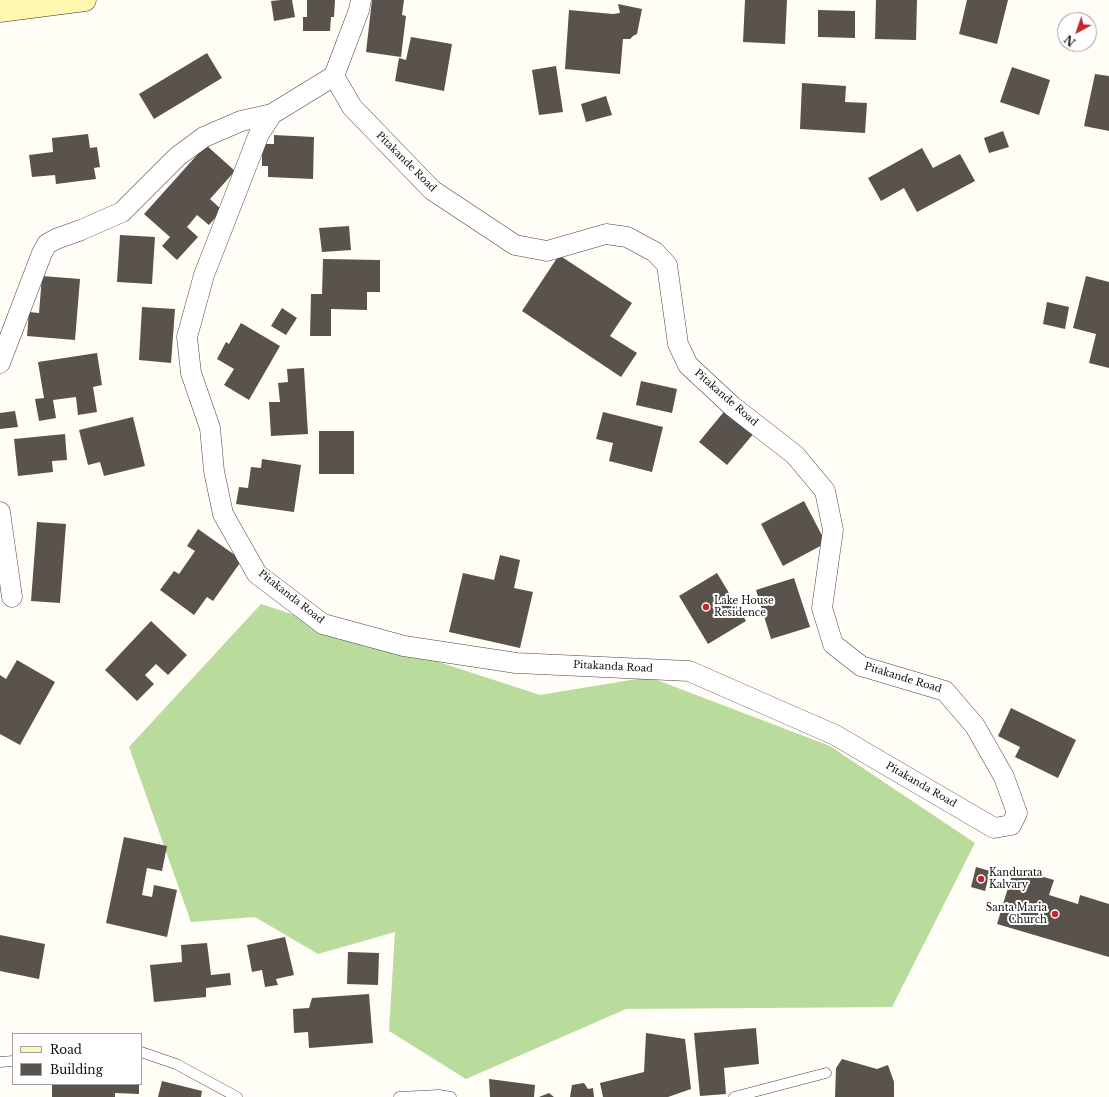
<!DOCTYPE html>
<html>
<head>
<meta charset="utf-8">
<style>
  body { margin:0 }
  #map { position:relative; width:1109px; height:1097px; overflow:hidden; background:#fffdf5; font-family:"Libre Baskerville",serif }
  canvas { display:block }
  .legend { position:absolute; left:12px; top:1033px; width:130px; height:52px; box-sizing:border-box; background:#fff; border:1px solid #a0a0a0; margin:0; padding:5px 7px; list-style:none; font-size:12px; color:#111 }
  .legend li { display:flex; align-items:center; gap:8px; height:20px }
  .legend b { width:20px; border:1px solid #a0a0a0 }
  .north { position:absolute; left:1057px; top:12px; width:40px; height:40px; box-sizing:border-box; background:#fff; border:1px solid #a0a0a0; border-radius:50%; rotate:220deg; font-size:11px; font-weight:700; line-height:16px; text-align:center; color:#111 }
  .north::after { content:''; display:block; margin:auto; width:14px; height:18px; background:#c4262e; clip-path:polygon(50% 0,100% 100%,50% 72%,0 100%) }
</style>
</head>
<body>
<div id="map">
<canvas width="1109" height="1097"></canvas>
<ul class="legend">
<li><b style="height:5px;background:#fff6b0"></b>Road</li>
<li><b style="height:11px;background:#5a524d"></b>Building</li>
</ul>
<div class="north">N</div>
</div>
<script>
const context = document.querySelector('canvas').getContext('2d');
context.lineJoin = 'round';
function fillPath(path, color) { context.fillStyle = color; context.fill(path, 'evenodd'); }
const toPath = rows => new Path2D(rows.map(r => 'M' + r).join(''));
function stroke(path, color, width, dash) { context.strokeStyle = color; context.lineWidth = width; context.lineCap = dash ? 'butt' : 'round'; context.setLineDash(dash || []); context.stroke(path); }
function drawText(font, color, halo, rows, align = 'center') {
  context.font = font + ' "Libre Baskerville",serif'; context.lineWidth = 4; context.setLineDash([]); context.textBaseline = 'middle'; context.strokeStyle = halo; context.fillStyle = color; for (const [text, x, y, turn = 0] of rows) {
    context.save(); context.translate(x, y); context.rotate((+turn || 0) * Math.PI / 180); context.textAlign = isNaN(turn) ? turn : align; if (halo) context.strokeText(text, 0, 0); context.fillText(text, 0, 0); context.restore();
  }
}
fillPath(toPath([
  [261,604,540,695,649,677,830,746,975,843,892,1007,626,1009,466,1079,389,1031,395,932,318,954,255,917,191,922,129,747]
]), '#b9dc9c');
fillPath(toPath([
  [281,0,292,0,295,17,274,21,271,1],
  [307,0,335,0,334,17,331,17,330,31,303,31,303,17,307,17],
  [372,0,404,0,402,15,406,16,401,57,366,52],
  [745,0,787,0,785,44,743,42],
  [876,0,917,0,916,40,875,39],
  [967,0,1008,0,997,44,959,34],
  [618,4,642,9,637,34,633,36,630,39,623,39,620,74,565,69,569,10,613,14,620,13],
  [818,10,855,11,855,38,818,37],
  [411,37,452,44,444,91,395,81,399,58,406,60],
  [207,53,222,78,154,119,139,94],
  [556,66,563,112,539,115,532,70],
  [1012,67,1050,80,1039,115,1000,102],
  [1095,74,1109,76,1109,131,1084,126],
  [802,83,846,86,845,102,867,103,865,133,800,129],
  [606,96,612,115,586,122,581,104],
  [1003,131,1009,147,989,153,984,138],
  [88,134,90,148,97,147,100,167,94,168,96,179,56,184,55,175,32,177,29,155,53,152,52,138],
  [274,135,314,137,313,179,268,177,268,166,262,166,262,144,274,144],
  [206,145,235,171,210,199,222,210,209,225,197,215,187,227,198,237,177,260,162,246,170,237,144,214],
  [922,148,933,168,960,154,975,181,917,212,904,188,881,201,868,178],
  [349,226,351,250,322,252,319,228],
  [120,235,155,237,152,284,117,282],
  [559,255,632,303,610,336,637,353,621,377,522,311],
  [323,259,380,260,380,292,367,292,367,310,331,309,331,336,310,336,311,294,322,294],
  [42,276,80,279,75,340,27,336,29,312,39,313],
  [1086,276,1109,282,1109,368,1089,363,1096,334,1073,328],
  [1047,302,1069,307,1065,329,1043,324],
  [142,307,175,309,171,363,139,360],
  [282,308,297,318,286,335,271,326],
  [241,323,280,346,249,400,224,385,234,369,217,359,226,342,229,344],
  [97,353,102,385,93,387,97,412,78,415,76,397,53,400,56,418,39,421,35,399,44,398,38,362],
  [304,368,308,434,271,436,269,402,280,402,278,383,288,382,287,369],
  [641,381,677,389,672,413,636,405],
  [727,408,755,432,727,465,699,442],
  [15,411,18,427,0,429,0,413],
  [603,412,663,427,652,472,609,461,613,443,596,439],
  [133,417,145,466,104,476,100,462,88,465,79,430],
  [319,431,354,431,354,474,319,474],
  [65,434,67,460,52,461,53,472,18,476,14,439],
  [262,459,301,465,294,512,236,504,239,487,248,488,251,467,261,468],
  [804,501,826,543,783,566,761,524],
  [37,522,66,524,60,603,31,601],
  [198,529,242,560,213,601,207,597,194,615,160,590,174,571,179,574,195,551,187,546],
  [500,555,520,560,514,588,533,592,520,648,449,632,463,573,494,580],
  [717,573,746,621,708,644,679,596],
  [794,578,810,627,771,639,756,590],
  [151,621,187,655,168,675,156,664,145,675,154,684,137,701,105,670],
  [17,660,55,682,20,745,0,734,0,675,6,679],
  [1011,708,1076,740,1058,778,1015,757,1020,747,998,736],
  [124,837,167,846,162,871,147,868,142,895,152,897,154,885,177,890,167,937,106,923],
  [976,867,990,871,985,891,971,887],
  [1014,868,1054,880,1049,895,1078,904,1080,895,1109,904,1109,957,997,924],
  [0,935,45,944,39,979,0,971],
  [285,937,294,975,276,979,278,985,265,987,262,970,252,972,247,945],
  [207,943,211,975,230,973,231,985,206,988,206,997,154,1002,150,965,182,962,181,945],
  [348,952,379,953,378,985,347,984],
  [369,994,373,1043,309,1048,308,1032,294,1033,293,1009,309,1008,312,998],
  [756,1028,759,1064,724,1068,726,1094,700,1096,694,1033],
  [646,1033,685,1039,691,1089,668,1097,603,1097,600,1083,644,1072],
  [842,1059,877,1069,888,1065,894,1082,894,1097,835,1097,836,1068],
  [489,1079,535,1085,534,1097,490,1097],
  [162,1081,202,1091,201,1097,158,1097],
  [584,1083,588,1089,593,1088,594,1097,570,1097,572,1085],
  [52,1084,139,1084,139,1094,115,1093,115,1097,52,1097],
  [549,1093,554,1097,539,1097]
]), '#5a524d');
const lane = toPath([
  [141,1052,176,1064,237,1097],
  [0,1062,13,1061],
  [399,1097,439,1095,451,1097],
  [734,1097,826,1073]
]);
const street = toPath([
  [272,114,259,134,204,275,187,337,191,373,210,428,214,471,223,514,257,574,323,624,404,646,516,663,689,671,835,735,994,828,1011,825,1017,813,1004,777,975,726,945,691,861,666,833,644,822,608,833,530,825,491,795,455,732,406,688,365,678,344,667,265,655,252,627,237,606,234,547,251,515,245,432,190,352,107,334,76],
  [0,363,42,253,47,244,56,239,81,230,122,212,178,156,204,137,241,121,272,114,334,76,359,10,361,0],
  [0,512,12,597]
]);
const secondary = toPath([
  [0,11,85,0]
]);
stroke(lane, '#444', 11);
stroke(street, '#444', 21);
stroke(secondary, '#333', 23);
stroke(lane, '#fff', 10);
stroke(street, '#fff', 20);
stroke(secondary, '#fff6b0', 22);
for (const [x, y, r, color] of [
  [706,607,4,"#c4262e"],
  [981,879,4,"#c4262e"],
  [1055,914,4,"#c4262e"]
]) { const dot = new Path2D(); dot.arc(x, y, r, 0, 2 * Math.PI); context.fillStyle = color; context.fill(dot); stroke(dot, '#fff', 1.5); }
drawText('10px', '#111', '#fff', [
  ["Pitakande Road",406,162,45],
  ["Pitakande Road",726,398,41],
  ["Pitakanda Road",291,597,38],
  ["Pitakanda Road",613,667,3],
  ["Pitakande Road",903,678,17],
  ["Pitakanda Road",921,785,30]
]);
drawText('10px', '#111', '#fff', [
  ["Lake House",714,601],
  ["Residence",714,613],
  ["Kandurata",989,873],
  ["Kalvary",989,885],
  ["Santa Maria",1047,908,"right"],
  ["Church",1047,920,"right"]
], 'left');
</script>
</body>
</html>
